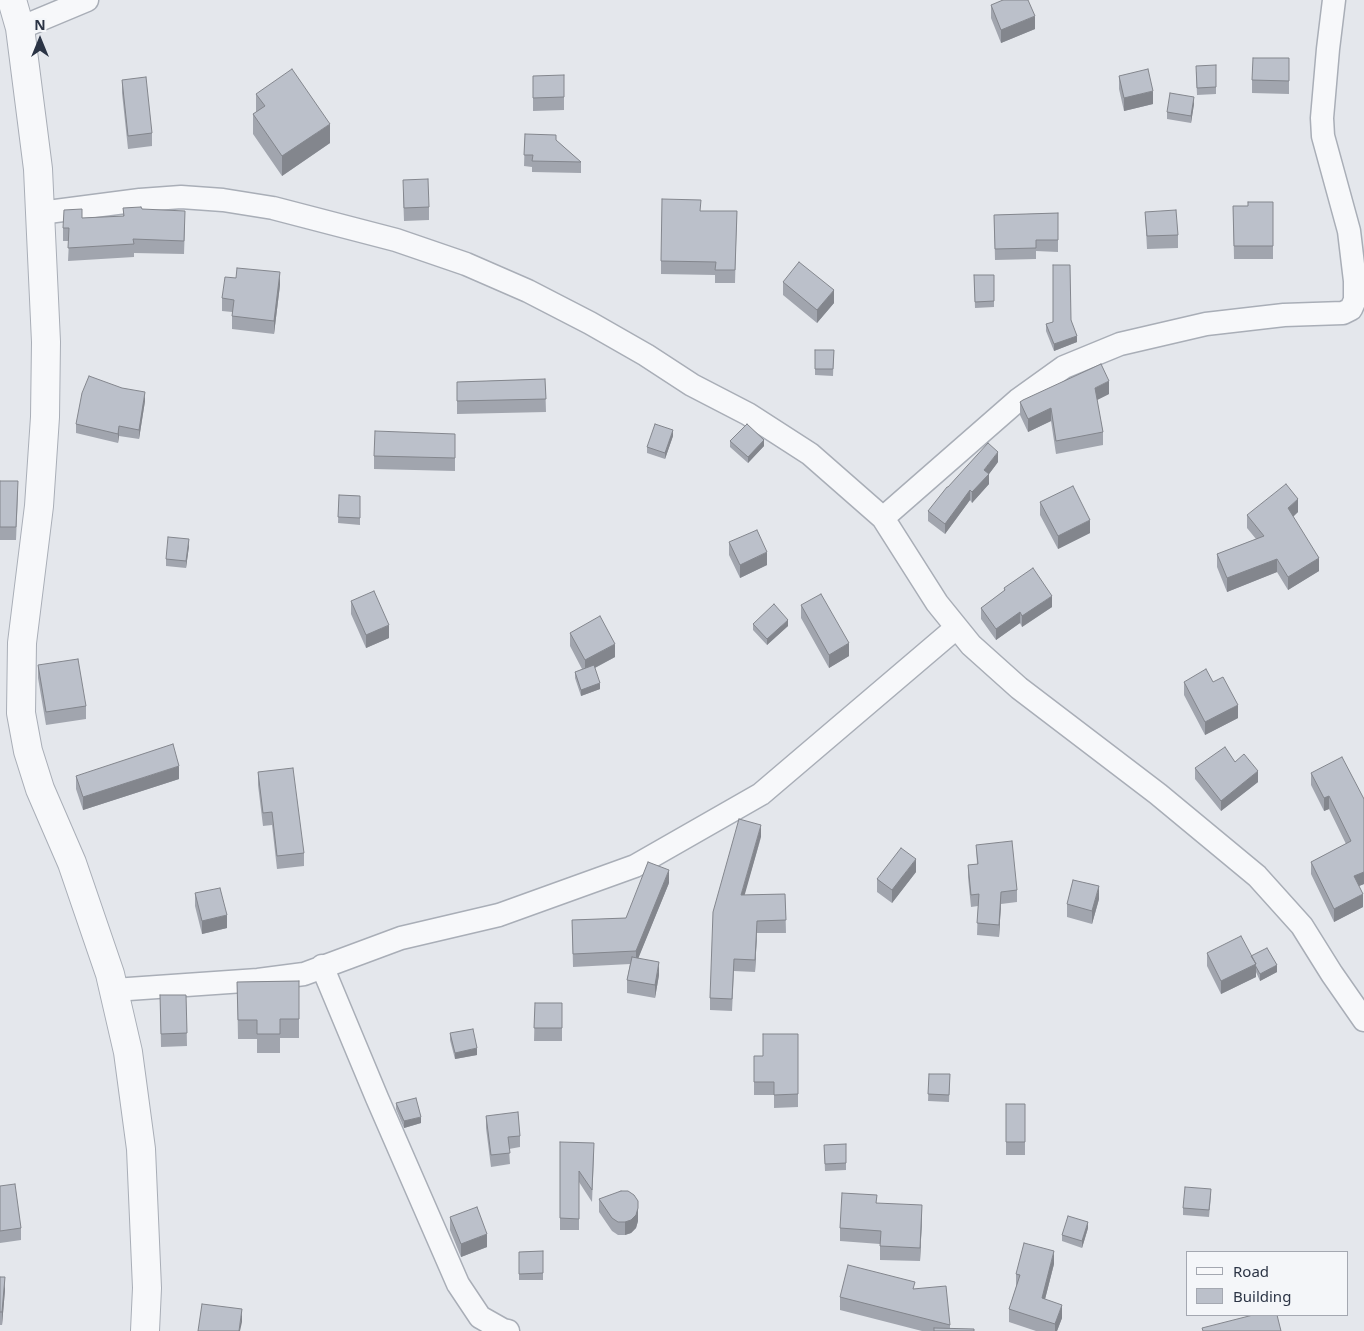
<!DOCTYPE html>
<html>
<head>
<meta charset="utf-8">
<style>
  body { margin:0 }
  #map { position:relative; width:1364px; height:1331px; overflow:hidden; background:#e4e7ec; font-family:"Noto Sans",sans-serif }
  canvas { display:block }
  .legend { position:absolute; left:1186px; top:1251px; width:162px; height:65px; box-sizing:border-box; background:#f4f6f9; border:1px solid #a4a8b1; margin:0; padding:6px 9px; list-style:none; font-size:15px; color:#2b3445 }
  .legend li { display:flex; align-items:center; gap:10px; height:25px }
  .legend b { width:25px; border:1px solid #a4a8b1 }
  .north { position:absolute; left:15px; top:15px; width:50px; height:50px; -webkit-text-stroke:4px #f4f6f9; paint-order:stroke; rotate:0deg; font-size:14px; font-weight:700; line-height:20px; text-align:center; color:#2b3445 }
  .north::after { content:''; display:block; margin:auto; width:18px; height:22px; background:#2b3445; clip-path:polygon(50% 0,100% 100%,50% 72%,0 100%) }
</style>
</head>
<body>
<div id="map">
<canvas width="1364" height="1331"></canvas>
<ul class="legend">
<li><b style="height:6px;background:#f7f8fa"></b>Road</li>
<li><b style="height:14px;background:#bbc0ca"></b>Building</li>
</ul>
<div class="north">N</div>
</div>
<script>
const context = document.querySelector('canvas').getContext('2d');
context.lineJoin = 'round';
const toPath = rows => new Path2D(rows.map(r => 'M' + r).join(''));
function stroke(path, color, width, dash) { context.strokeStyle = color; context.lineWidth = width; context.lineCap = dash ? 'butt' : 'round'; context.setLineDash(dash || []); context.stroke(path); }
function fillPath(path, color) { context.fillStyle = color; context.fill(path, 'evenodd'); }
const minor = toPath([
  [20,28,87,0],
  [40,213,140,200,181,197,223,200,273,208,396,240,466,264,528,291,590,323,646,355,692,385,748,414,810,454,883,518,937,603,971,645,1019,688,1158,794,1257,876,1302,926,1332,974,1364,1020],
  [883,518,1018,400,1064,367,1120,344,1206,324,1284,315,1343,313,1351,309,1355,300,1355,281,1349,231,1323,136,1322,118,1328,49,1334,0],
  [322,966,377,1098,458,1284,480,1317,503,1330,508,1331],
  [114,990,258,980,304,974,401,938,499,915,635,866,761,794,956,628]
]);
const tertiary = toPath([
  [12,0,20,28,38,169,46,342,45,417,39,506,22,643,21,713,28,751,40,789,72,863,110,974,128,1052,141,1149,147,1288,145,1331]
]);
stroke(minor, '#a9aeb7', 25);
stroke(tertiary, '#a9aeb7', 30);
stroke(minor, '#f7f8fa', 22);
stroke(tertiary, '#f7f8fa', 28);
fillPath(toPath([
  [991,5,1035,29,1001,43,991,18],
  [1289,58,1289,94,1252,93,1252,80],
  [1216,65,1216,94,1197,95,1196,72],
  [533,76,564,97,564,110,533,111],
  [1119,76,1153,104,1124,111,1119,89],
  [122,80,152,133,152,146,128,149,122,93],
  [256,94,330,143,282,176,253,134,253,114,256,112],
  [1194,104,1191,123,1167,119,1167,112],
  [525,134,556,140,581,162,581,173,532,172,532,167,524,166],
  [403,193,429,207,429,220,404,221],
  [1273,202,1273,259,1234,259,1233,206,1248,206],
  [123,208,142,209,185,224,184,254,134,253,134,257,68,261,69,241,63,241,63,228,82,218,123,216],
  [701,211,737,211,735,283,715,283,715,275,661,274,661,261],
  [1145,212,1178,235,1178,248,1147,249],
  [1058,213,1058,252,1036,251,1036,259,995,260,994,215],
  [974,275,994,301,994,307,975,308],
  [783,282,834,303,817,323,783,295],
  [280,285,274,334,232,329,232,312,222,311,222,298],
  [1071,320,1077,342,1054,351,1046,331,1046,324],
  [815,350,834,350,833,376,815,375],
  [545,379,546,412,457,414,457,382],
  [1109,394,1097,400,1103,432,1103,445,1056,454,1051,421,1028,432,1020,415,1020,402],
  [145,401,139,439,119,436,118,443,76,433,76,424],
  [455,434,455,471,374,469,374,456],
  [673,436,665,459,647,453,647,447],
  [730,441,764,446,748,463,730,447],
  [998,462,989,474,989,484,972,503,970,500,945,534,928,521,928,511,948,487],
  [0,481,18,494,16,540,0,540],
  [339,495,360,496,360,525,338,523],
  [1040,502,1090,533,1058,549,1040,515],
  [1298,512,1293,517,1319,571,1288,590,1277,572,1227,592,1217,567,1217,554,1256,539,1247,528,1247,515],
  [729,542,767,565,740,578,729,555],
  [189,546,186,568,166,566,166,559],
  [1004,588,1052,607,1022,627,1020,623,996,640,981,619,981,608,1004,591],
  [351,601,389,638,366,648,351,614],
  [801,605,849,656,829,668,801,618],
  [753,624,788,626,767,645,753,630],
  [570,633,615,657,595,668,600,689,581,696,575,678,575,672,582,669,570,646],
  [38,665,86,706,86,719,46,725,38,678],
  [1184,682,1213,682,1238,718,1205,735,1184,695],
  [1235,762,1258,782,1221,811,1195,779,1195,768],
  [258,772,304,853,304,866,277,869,272,825,263,826,258,785],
  [1311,773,1364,799,1364,884,1359,886,1363,907,1334,922,1311,874,1311,862,1346,844,1329,809,1324,811,1311,785],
  [76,776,179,779,83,810,76,789],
  [761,837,744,895,785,894,786,933,757,933,755,972,734,971,732,1011,710,1010,710,998],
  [976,845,1017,890,1017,902,1001,904,999,937,977,935,978,906,971,907,968,877,968,865,977,864],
  [916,872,892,903,877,892,877,879],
  [669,883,638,958,659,975,655,998,627,993,627,980,630,964,573,967,572,920,626,918],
  [195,893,227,928,202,934,195,906],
  [1099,899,1092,924,1067,917,1067,904],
  [1207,953,1251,956,1277,972,1260,981,1256,972,1256,977,1221,994,1207,966],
  [299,981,299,1038,280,1038,280,1053,257,1053,257,1039,238,1039,237,982],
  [160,995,186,995,187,1046,161,1047],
  [535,1003,562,1003,562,1041,534,1041],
  [450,1033,477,1055,455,1059,450,1040],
  [798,1034,798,1107,774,1108,774,1095,754,1095,754,1056,763,1056],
  [929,1074,950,1074,949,1102,928,1101],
  [396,1103,421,1123,404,1128,396,1109],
  [1006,1104,1025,1104,1025,1155,1006,1155],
  [486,1116,520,1136,520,1147,509,1149,510,1164,491,1167,486,1128],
  [560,1142,594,1155,592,1202,579,1182,579,1230,560,1230],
  [846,1144,846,1170,825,1171,824,1145],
  [0,1186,21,1228,21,1240,0,1243],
  [1211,1196,1209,1217,1183,1215,1183,1208],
  [599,1199,638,1221,636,1228,631,1233,625,1235,618,1235,612,1231,599,1212],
  [877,1203,922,1218,920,1261,880,1260,880,1244,840,1241,840,1228],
  [450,1217,487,1247,461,1257,450,1230],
  [1088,1228,1082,1248,1062,1241,1062,1235],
  [543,1251,543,1280,519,1280,519,1252],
  [1054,1264,1045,1299,1062,1318,1057,1331,1036,1331,1009,1322,1009,1309,1016,1287,1016,1274],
  [0,1277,5,1290,2,1325,0,1325],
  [915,1289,950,1325,950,1328,974,1331,922,1331,840,1310,840,1297]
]), '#a1a5ae');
fillPath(toPath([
  [1035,16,1035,29,1001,43,1001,30],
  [1153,91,1153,104,1124,111,1124,98],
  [1194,97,1194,104,1191,123,1191,116],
  [330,124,330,143,282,176,282,156],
  [280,272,280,285,274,334,274,321],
  [834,290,834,303,817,323,817,310],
  [1077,336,1077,342,1054,351,1054,344],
  [1109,381,1109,394,1095,401,1095,388],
  [145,392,145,401,139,439,139,430],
  [1051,408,1051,421,1028,432,1028,419],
  [119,426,119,436,118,443,118,434],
  [673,430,673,436,665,459,665,453],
  [764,440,764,446,748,463,748,457],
  [998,452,998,462,989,474,989,484,972,503,972,492,984,470],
  [970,490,970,500,945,534,945,524],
  [1298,499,1298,512,1288,521,1288,508],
  [1090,520,1090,533,1058,549,1058,536],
  [189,539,189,546,186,568,186,561],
  [767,552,767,565,740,578,740,565],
  [1319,558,1319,571,1288,590,1288,577],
  [1277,559,1277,572,1227,592,1227,578],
  [1052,596,1052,607,1022,627,1022,616],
  [1020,612,1020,623,996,640,996,629],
  [788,620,788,626,767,645,767,639],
  [389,625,389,638,366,648,366,635],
  [849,643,849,656,829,668,829,655],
  [615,644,615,657,585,673,585,660],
  [600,683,600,689,581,696,581,690],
  [1238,705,1238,718,1205,735,1205,722],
  [179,766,179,779,83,810,83,797],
  [1258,771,1258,782,1221,811,1221,801],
  [1329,796,1329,809,1324,811,1324,798],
  [761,825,761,837,741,908,741,895],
  [916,859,916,872,892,903,892,890],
  [669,870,669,883,636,964,636,951],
  [1364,872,1364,884,1354,888,1354,876],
  [1099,886,1099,899,1092,924,1092,911],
  [1001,892,1001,904,999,937,999,925],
  [1363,894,1363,907,1334,922,1334,909],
  [227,915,227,928,202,934,202,921],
  [757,921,757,933,755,972,755,960],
  [659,962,659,975,655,998,655,985],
  [1256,964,1256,977,1221,994,1221,981],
  [1277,965,1277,972,1260,981,1260,974],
  [477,1048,477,1055,455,1059,455,1053],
  [421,1117,421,1123,404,1128,404,1121],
  [922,1205,922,1218,920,1261,920,1248],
  [638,1208,638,1221,636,1228,631,1233,625,1235,625,1222],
  [1088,1222,1088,1228,1082,1248,1082,1241],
  [487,1234,487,1247,461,1257,461,1244],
  [1054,1251,1054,1264,1042,1311,1042,1298],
  [5,1277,5,1290,2,1325,2,1312],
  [1062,1305,1062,1318,1057,1331,1055,1331,1055,1324],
  [242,1309,242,1322,240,1331,239,1331]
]), '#83868d');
const building = toPath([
  [1003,0,1028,0,1035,16,1001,30,991,5,1003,0],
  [1253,58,1289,58,1289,81,1252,80,1253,58],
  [1216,65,1216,87,1197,88,1196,66,1216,65],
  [292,69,330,124,282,156,253,114,265,106,256,94,292,69],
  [1148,69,1153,91,1124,98,1119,76,1148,69],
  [564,75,564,97,533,98,533,76,564,75],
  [146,77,152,133,128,136,122,80,146,77],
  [1170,93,1194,97,1191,116,1167,112,1170,93],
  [525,134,556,135,556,140,581,162,532,161,533,155,524,155,525,134],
  [428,179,429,207,404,208,403,180,428,179],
  [662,199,701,200,700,211,737,211,735,270,715,270,716,262,661,261,662,199],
  [1248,202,1273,202,1273,246,1234,246,1233,206,1248,206,1248,202],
  [141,207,142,209,185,211,184,241,133,239,134,244,68,248,69,228,63,228,64,210,82,209,82,218,124,216,123,208,141,207],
  [1176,210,1178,235,1147,236,1145,212,1176,210],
  [1058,213,1058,240,1036,240,1036,248,995,249,994,215,1058,213],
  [799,262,834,290,817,310,783,282,799,262],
  [1053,265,1070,265,1071,320,1077,336,1054,344,1046,324,1053,322,1053,265],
  [237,268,280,272,274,321,232,316,234,300,222,298,225,277,236,278,237,268],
  [974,275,994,275,994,301,975,302,974,275],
  [815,350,834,350,833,369,815,369,815,350],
  [1101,364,1109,381,1095,388,1103,432,1056,441,1051,408,1028,419,1020,402,1023,400,1101,364],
  [89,376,122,388,145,392,139,430,119,426,118,434,76,424,82,393,89,376],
  [545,379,546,399,457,401,457,382,545,379],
  [655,424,673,430,665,453,647,447,655,424],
  [747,424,764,440,748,457,730,441,747,424],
  [375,431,455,434,455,458,374,456,375,431],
  [988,443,998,452,984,470,989,474,972,492,970,490,945,524,928,511,947,487,948,487,988,443],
  [0,481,18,481,16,527,0,527,0,481],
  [1286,484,1298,499,1288,508,1319,558,1288,577,1277,559,1227,578,1217,554,1264,536,1247,515,1286,484],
  [1073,486,1090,520,1058,536,1040,502,1073,486],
  [339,495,360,496,360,518,338,517,339,495],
  [757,530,767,552,740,565,729,542,757,530],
  [168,537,189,539,186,561,166,559,168,537],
  [1033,568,1052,596,1022,616,1020,612,996,629,981,608,1005,590,1004,588,1033,568],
  [374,591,389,625,366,635,351,601,374,591],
  [821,594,849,643,829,655,801,605,821,594],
  [774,604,788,620,767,639,753,624,774,604],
  [600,616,615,644,585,660,570,633,600,616],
  [78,659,86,706,46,712,38,665,78,659],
  [594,665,600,683,581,690,575,672,594,665],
  [1206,669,1213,682,1223,677,1238,705,1205,722,1184,682,1206,669],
  [173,744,179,766,83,797,76,776,173,744],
  [1225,747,1235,762,1244,754,1258,771,1221,801,1195,768,1225,747],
  [1342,757,1364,799,1364,872,1354,876,1363,894,1334,909,1311,862,1351,841,1329,796,1324,798,1311,773,1342,757],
  [293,768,304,853,277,856,272,812,263,813,258,772,293,768],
  [739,819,761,825,741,895,785,894,786,920,757,921,755,960,734,959,732,999,710,998,713,912,739,819],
  [1012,841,1017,890,1001,892,999,925,977,923,979,894,971,895,968,865,978,864,976,845,1012,841],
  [901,848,916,859,892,890,877,879,901,848],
  [648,862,669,870,636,951,573,954,572,920,626,918,648,862],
  [1073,880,1099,886,1092,911,1067,904,1073,880],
  [220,888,227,915,202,921,195,893,220,888],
  [1241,936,1256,964,1221,981,1207,953,1241,936],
  [1267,948,1277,965,1260,974,1255,965,1256,964,1251,956,1267,948],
  [632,957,659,962,655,985,627,980,632,957],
  [299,981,299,1019,280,1019,280,1034,257,1034,257,1020,238,1020,237,982,299,981],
  [160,995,186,995,187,1033,161,1034,160,995],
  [535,1003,562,1003,562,1028,534,1028,535,1003],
  [473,1029,477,1048,455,1053,450,1033,473,1029],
  [763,1034,798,1034,798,1094,774,1095,774,1082,754,1082,754,1056,763,1056,763,1034],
  [929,1074,950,1074,949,1095,928,1094,929,1074],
  [416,1098,421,1117,404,1121,396,1103,416,1098],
  [1006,1104,1025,1104,1025,1142,1006,1142,1006,1104],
  [518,1112,520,1136,508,1137,510,1153,491,1155,486,1116,518,1112],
  [560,1142,594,1143,592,1190,579,1171,579,1219,560,1218,560,1142],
  [846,1144,846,1163,825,1164,824,1145,846,1144],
  [15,1184,21,1228,0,1231,0,1186,15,1184],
  [1185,1187,1211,1189,1209,1210,1183,1208,1185,1187],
  [621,1191,628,1191,634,1195,638,1201,638,1208,636,1215,631,1220,625,1222,618,1222,612,1218,599,1199,621,1191],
  [842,1193,877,1195,876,1203,922,1205,920,1248,880,1246,881,1231,840,1228,842,1193],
  [477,1207,487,1234,461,1244,450,1217,477,1207],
  [1068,1216,1088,1222,1082,1241,1062,1235,1068,1216],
  [1024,1243,1054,1251,1042,1298,1062,1305,1055,1324,1009,1309,1020,1275,1016,1274,1024,1243],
  [543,1251,543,1273,519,1274,519,1252,543,1251],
  [848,1265,915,1282,913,1289,946,1286,950,1325,840,1297,848,1265],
  [0,1277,5,1277,2,1312,0,1312,0,1277],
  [202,1304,242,1309,239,1331,198,1331,202,1304],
  [1253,1315,1277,1315,1281,1331,1203,1331,1202,1328,1253,1315],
  [934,1328,974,1329,974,1331,934,1331,934,1328]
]);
fillPath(building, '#bbc0ca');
stroke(building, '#83868d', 1);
</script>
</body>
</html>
